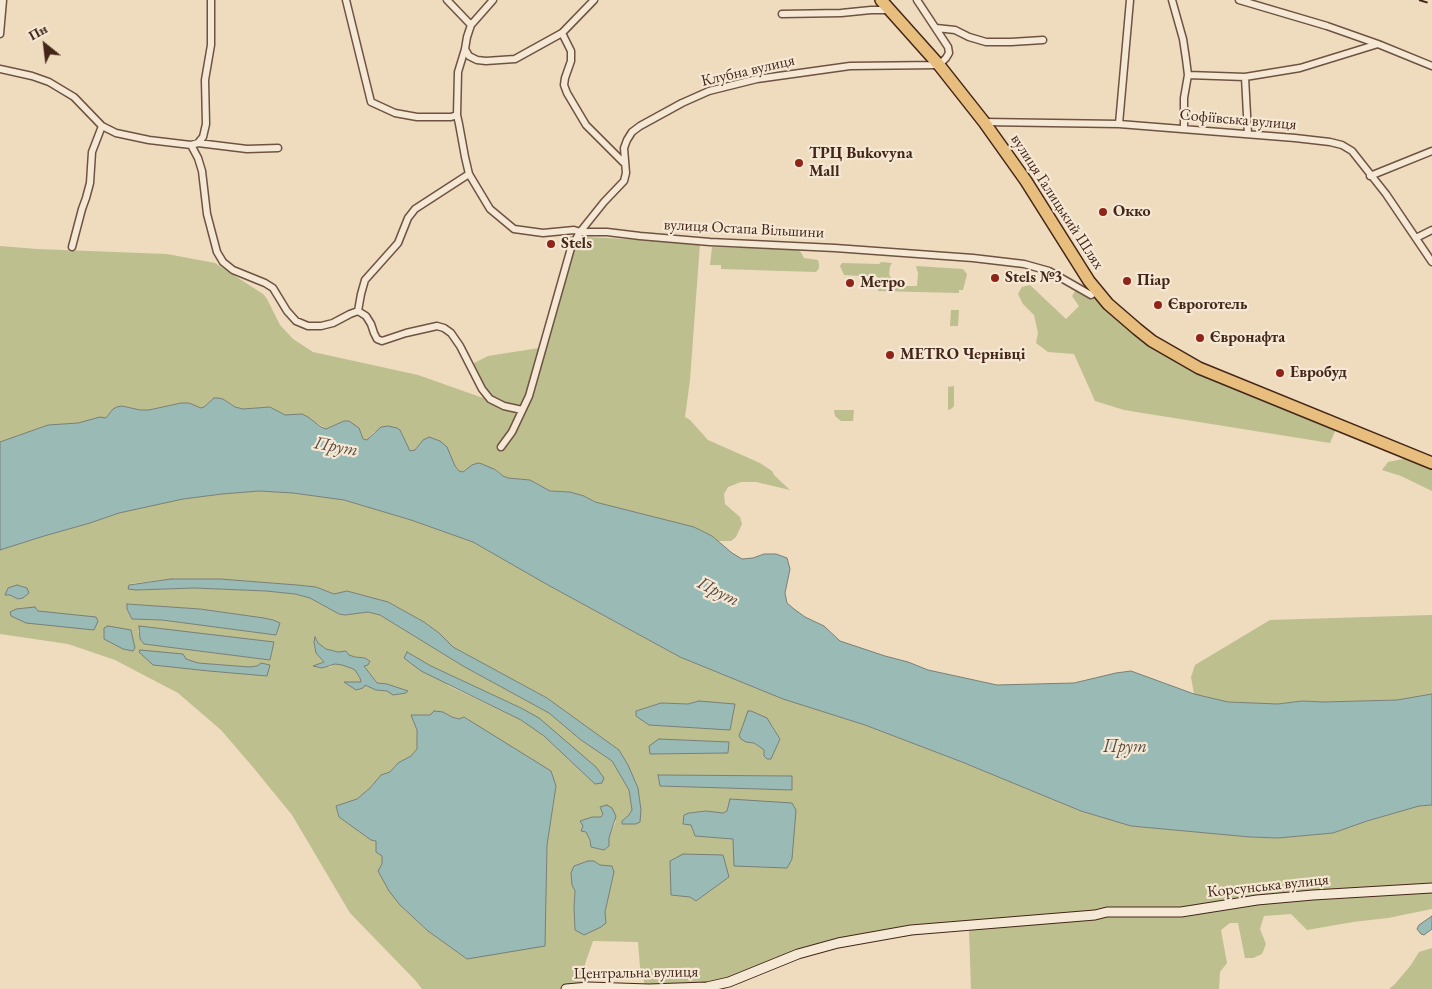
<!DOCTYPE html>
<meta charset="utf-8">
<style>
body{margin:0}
#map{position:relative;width:1432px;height:989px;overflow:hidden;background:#efdbbe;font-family:"EB Garamond",serif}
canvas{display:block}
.north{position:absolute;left:20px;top:20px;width:50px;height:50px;-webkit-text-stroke:4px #f5e8d5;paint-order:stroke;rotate:331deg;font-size:14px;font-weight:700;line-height:20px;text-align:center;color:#442619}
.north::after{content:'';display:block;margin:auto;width:18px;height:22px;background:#442619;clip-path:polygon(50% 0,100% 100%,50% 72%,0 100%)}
</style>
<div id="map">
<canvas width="1432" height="989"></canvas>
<div class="north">Пн</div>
</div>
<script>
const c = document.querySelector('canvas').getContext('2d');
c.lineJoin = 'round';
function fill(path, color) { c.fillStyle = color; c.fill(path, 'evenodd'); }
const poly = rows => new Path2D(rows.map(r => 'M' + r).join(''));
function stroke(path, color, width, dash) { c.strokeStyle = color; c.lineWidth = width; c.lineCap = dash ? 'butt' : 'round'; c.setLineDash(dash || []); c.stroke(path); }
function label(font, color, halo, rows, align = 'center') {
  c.font = font + ' "EB Garamond",serif'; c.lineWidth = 4.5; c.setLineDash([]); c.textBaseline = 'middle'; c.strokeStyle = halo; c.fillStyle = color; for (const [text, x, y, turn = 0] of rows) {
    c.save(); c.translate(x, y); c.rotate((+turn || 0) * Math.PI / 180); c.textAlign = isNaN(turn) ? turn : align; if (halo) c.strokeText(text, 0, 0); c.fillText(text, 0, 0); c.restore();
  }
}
const green = poly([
 [570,236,700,243,690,380,685,417,690,420,708,440,760,463,772,471,774,475,790,490,756,482,741,482,728,487,724,494,725,504,740,517,742,524,736,537,731,541,718,541,712,536,694,527,595,502,584,496,564,491,550,491,530,480,508,478,503,476,496,469,466,469,463,472,459,471,455,466,423,440,415,450,410,452,400,431,397,428,374,432,367,440,363,439,359,428,344,421,326,429,317,423,285,415,270,407,243,409,235,407,223,399,214,398,204,407,201,408,189,403,181,403,149,410,140,410,122,406,113,409,106,418,78,423,48,425,0,442,0,246,37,249,167,254,215,263,263,294,267,299,280,325,293,339,313,352,418,375,483,398,468,366,488,356,539,348,547,323],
 [712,247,799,249,804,258,818,260,819,264,819,268,816,272,721,269,721,265,710,265],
 [881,262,892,263,890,266,889,274,891,278,891,288,903,288,903,286,917,286,918,273,916,266,963,269,967,274,963,290,959,290,959,293,878,291,878,277,844,275,840,266,842,263,879,264],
 [1030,285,1066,319,1079,306,1072,296,1077,288,1108,305,1151,344,1336,429,1330,443,1124,410,1095,401,1074,354,1048,352,1036,343,1038,333,1034,315,1023,304,1018,294,1022,287],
 [951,310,959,310,958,326,950,326],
 [954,386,954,406,951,409,948,410,948,387],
 [834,410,854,410,853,421,841,421,835,416],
 [1408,458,1432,468,1432,491,1401,476,1382,470,1388,462],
 [259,491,293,493,344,500,411,520,473,542,548,585,680,657,783,699,865,725,962,762,1081,811,1131,826,1250,837,1278,838,1333,833,1367,821,1419,806,1432,805,1432,909,1388,918,1353,922,1307,930,1291,914,1264,916,1260,929,1266,944,1262,954,1253,958,1245,958,1238,923,1230,923,1221,930,1227,963,1220,972,1219,989,971,989,969,930,938,932,880,940,794,957,741,983,717,989,646,989,640,967,638,942,593,941,585,964,585,989,422,989,415,980,350,913,292,815,252,766,221,730,178,693,115,660,68,644,0,634,0,550,44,536,90,523,119,513,148,506,183,499,222,494],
 [171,579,220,579,297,585,316,587,334,594,347,591,388,602,424,622,439,633,453,647,547,698,619,750,628,765,636,824,622,821,629,815,632,810,629,790,612,761,581,740,549,713,463,666,380,615,368,612,345,615,339,614,310,598,295,594,266,591,194,588,136,590,129,584],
 [17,585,27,588,18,599,10,595,12,587],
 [127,604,200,609,264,618,273,620,280,623,276,635,162,620,132,619],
 [138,630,274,642,270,660,144,644,140,639],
 [316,638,318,643,326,649,338,652,346,651,349,655,355,657,365,658,370,660,364,666,377,683,387,684,408,691,394,695,387,691,376,690,365,684,363,688,356,689,345,682,361,683,360,678,355,670,351,668,342,665,335,664,330,667,314,666,324,662,316,653,314,643],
 [407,652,431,666,521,708,594,783,544,736,521,720,449,686],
 [185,659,198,663,249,667,257,666,266,676,153,665],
 [699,701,730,729,649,725,636,711,661,703,688,704],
 [443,712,452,717,459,719,465,717,556,786,547,845,546,874,467,959,428,931,400,905,382,864,382,856,376,841,371,840,339,817,336,806,357,799,370,788,381,775,390,772,398,763,411,756,418,748,417,730],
 [772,725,780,739,770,759,767,758,764,756,764,750,754,743],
 [729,742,728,753,650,754],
 [658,775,792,776,792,789,660,786],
 [602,811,616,821,609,838,609,846,604,850,591,847,590,840,586,832,581,831,583,826,601,817,603,814],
 [706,811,723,813,727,811,787,868,733,839,695,836,692,829,689,813],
 [588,861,594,861,600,865,605,865,612,881,605,912,594,930,584,935,575,930,574,907,575,891,572,885,573,878,583,863],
 [728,877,696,901,690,897],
 [1432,615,1432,694,1397,700,1324,702,1302,701,1278,704,1228,702,1194,694,1191,677,1195,665,1270,620],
 [1432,948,1432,989,1389,989,1395,984,1411,965,1419,952]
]);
const water = poly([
 [214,398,218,398,223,399,235,407,243,409,270,407,285,415,302,414,308,417,321,427,326,429,344,421,349,421,359,428,363,439,367,440,381,427,388,426,397,428,400,430,410,451,415,450,423,440,429,437,440,441,447,447,455,466,459,471,463,472,472,465,478,463,482,464,496,470,503,476,508,478,530,480,550,491,570,492,584,496,595,502,694,527,712,536,732,553,742,559,753,558,764,554,776,554,787,558,790,569,785,593,787,603,794,609,805,617,824,626,840,641,885,656,908,662,928,670,997,685,1074,683,1116,673,1131,671,1194,694,1228,702,1278,704,1302,701,1324,702,1397,700,1432,694,1432,805,1419,806,1367,821,1333,833,1278,838,1250,837,1131,826,1081,811,962,762,865,725,783,699,680,657,548,585,473,542,411,520,344,500,293,493,259,491,222,494,183,499,119,513,90,523,44,536,0,550,0,442,48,425,78,423,100,417,106,418,113,409,117,407,122,406,140,410,149,410,181,403,189,403,201,408,204,407,214,398],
 [171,579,220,579,297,585,316,587,334,594,347,591,388,602,424,622,439,633,453,647,547,698,619,750,628,765,638,788,641,810,640,822,636,824,622,824,622,821,629,815,632,810,629,790,612,761,581,740,549,713,463,666,380,615,368,612,345,615,339,614,310,598,295,594,266,591,194,588,136,590,128,589,129,585,171,579],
 [17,585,27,588,29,593,23,598,18,599,10,595,5,595,8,588,17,585],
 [127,604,200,609,264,618,273,620,280,623,276,635,162,620,132,619,127,609,127,604],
 [35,607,38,611,96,617,98,621,94,630,26,623,11,616,10,612,16,609,35,607],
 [108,626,131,630,135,648,133,651,123,649,104,639,104,628,108,626],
 [139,626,274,642,270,660,144,644,140,639,139,626],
 [315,637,318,643,326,649,338,652,346,651,349,655,355,657,365,658,370,661,368,665,364,666,377,683,387,684,408,691,406,693,393,695,387,691,376,690,365,685,363,688,356,690,344,682,361,682,360,678,355,670,351,668,342,665,335,664,322,668,313,666,324,662,316,653,314,642,315,637],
 [140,650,183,654,186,659,198,663,249,667,257,666,261,663,270,665,267,676,209,671,153,665,139,652,140,650],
 [407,652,431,666,521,708,539,718,596,767,604,778,602,783,595,784,544,736,521,720,421,671,404,658,407,652],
 [699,701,735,704,730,730,649,725,636,716,636,711,661,703,688,704,699,701],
 [434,711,443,712,452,717,459,719,464,717,551,771,556,786,547,845,545,946,467,959,428,931,400,905,389,891,378,871,382,864,382,856,376,852,376,841,371,840,339,817,336,806,357,799,370,788,381,775,390,772,398,763,411,756,417,749,417,730,411,715,430,715,434,711],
 [748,711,751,711,767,718,780,739,771,759,767,759,764,756,764,750,760,747,754,743,746,742,741,739,739,736,748,711],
 [659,739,729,742,728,753,650,754,649,746,659,739],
 [658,775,792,776,792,790,660,786,658,775],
 [730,799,792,803,796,810,792,859,787,868,734,866,733,839,695,836,691,825,683,824,684,815,689,813,706,811,723,813,727,811,730,799],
 [607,805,612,808,616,816,609,838,609,846,604,850,591,847,590,840,586,832,581,831,583,826,580,821,592,817,601,817,603,814,600,807,607,805],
 [683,854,723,855,729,877,696,901,690,897,671,895,670,861,683,854],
 [588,861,594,861,600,865,612,866,614,872,605,912,606,923,601,927,584,935,575,930,574,907,575,891,572,885,571,873,574,866,588,861],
 [1432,916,1432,929,1424,935,1421,934,1417,929,1419,925,1432,916]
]);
const minor = poly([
 [346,0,371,102,395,113,417,117,451,117,457,115],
 [447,0,471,25],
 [493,0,471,25,467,37,465,49,458,72,457,115,459,124,465,157,469,174,490,209,514,229,543,233,574,230,580,232,607,232,640,236,710,242,835,248,973,258,1024,264,1049,271,1091,295,1097,291],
 [1172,0,1183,39,1186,59,1188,75,1184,98,1184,129],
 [1239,0,1327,26,1378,44,1432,66],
 [782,14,841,13,871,10,891,10],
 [936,28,955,30,969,37,986,42,1011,42,1043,40],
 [562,33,571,51,571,61,565,78,564,85,567,93,586,125,625,164],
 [0,34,3,0],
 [465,49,469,56,477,60,486,61,515,59,562,33,594,0],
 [0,69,32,76,49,82,74,97,102,126,116,133,149,140,191,145,198,143,247,149,278,148],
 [1188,75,1245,77,1248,134],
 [1245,77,1300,68,1378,44],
 [984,122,1119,124,1295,138,1330,142,1342,145,1352,151,1386,194,1432,262],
 [1119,124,1130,0],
 [198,143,203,137,206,124,205,80,211,45,211,0],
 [191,145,198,158,202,171,207,214,217,252,223,262,233,270,265,283,273,288,287,311,296,321,308,326,321,326,333,323,350,314,358,311,361,294,365,280,398,243,408,218,415,209,469,174],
 [1370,176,1432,151],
 [1416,238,1432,230],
 [72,247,82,209,86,198,90,183,92,152,102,126],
 [358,311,366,316,371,324,374,333,377,339,382,341,406,333,437,326,444,328,451,333,460,346,482,389,490,399,504,406,522,410],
 [501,447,512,432,529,396,571,248,580,232,604,202,624,181,626,173,624,148,627,140,632,132,640,126,682,103,709,91,757,79,850,66,939,65,946,58,949,53,948,47,917,0]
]);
const secondary = poly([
 [566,989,589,987,649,989,707,987,729,982,798,954,838,943,911,930,1095,915,1107,912,1181,912,1257,900,1313,895,1432,888]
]);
const trunk = poly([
 [881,0,939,65,984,122,1026,181,1089,281,1108,304,1137,329,1152,341,1199,368,1432,463]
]);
const rail = poly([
 [1419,0,1432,4]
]);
const markers = [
 [799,163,5,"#8f2418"],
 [1103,212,5,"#8f2418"],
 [551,244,5,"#8f2418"],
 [995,278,5,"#8f2418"],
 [1127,281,5,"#8f2418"],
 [850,283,5,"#8f2418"],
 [1158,305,5,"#8f2418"],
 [1200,338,5,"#8f2418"],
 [890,355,5,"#8f2418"],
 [1280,373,5,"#8f2418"]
];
const streetNames = [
 ["Клубна вулиця",748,71,-13],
 ["Софіївська вулиця",1238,120,5],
 ["вулиця Галицький Шлях",1057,202,57],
 ["вулиця Остапа Вільшини",744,229,3],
 ["Корсунська вулиця",1268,886,-6],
 ["Центральна вулиця",636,973,-1]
];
const poiNames = [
 ["ТРЦ Bukovyna",809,154],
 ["Mall",809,172],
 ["Окко",1113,212],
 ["Stels",561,244],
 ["Stels №3",1005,278],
 ["Піар",1137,281],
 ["Метро",860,283],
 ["Євроготель",1168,305],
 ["Євронафта",1210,338],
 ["METRO Чернівці",900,355],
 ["Евробуд",1290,373]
];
const waterNames = [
 ["Прут",336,447,10],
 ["Прут",718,592,27],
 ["Прут",1125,747]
];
fill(green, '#bdbf8f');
fill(water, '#9abab6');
stroke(water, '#787f77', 1);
stroke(minor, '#6f5342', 9);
stroke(secondary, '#442619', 11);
stroke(trunk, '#442619', 14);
stroke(minor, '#f5e8d5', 6);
stroke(secondary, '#f5e8d5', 9);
stroke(trunk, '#e8be7f', 11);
stroke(rail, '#442619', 2, [9, 9]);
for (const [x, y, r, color] of markers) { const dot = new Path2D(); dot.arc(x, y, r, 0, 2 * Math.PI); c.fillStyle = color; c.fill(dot); stroke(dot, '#f5e8d5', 2); }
label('16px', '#442619', '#f5e8d5', streetNames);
label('bold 16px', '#442619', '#f5e8d5', poiNames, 'left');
label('italic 18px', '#5a4b40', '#f5e8d5', waterNames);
</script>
